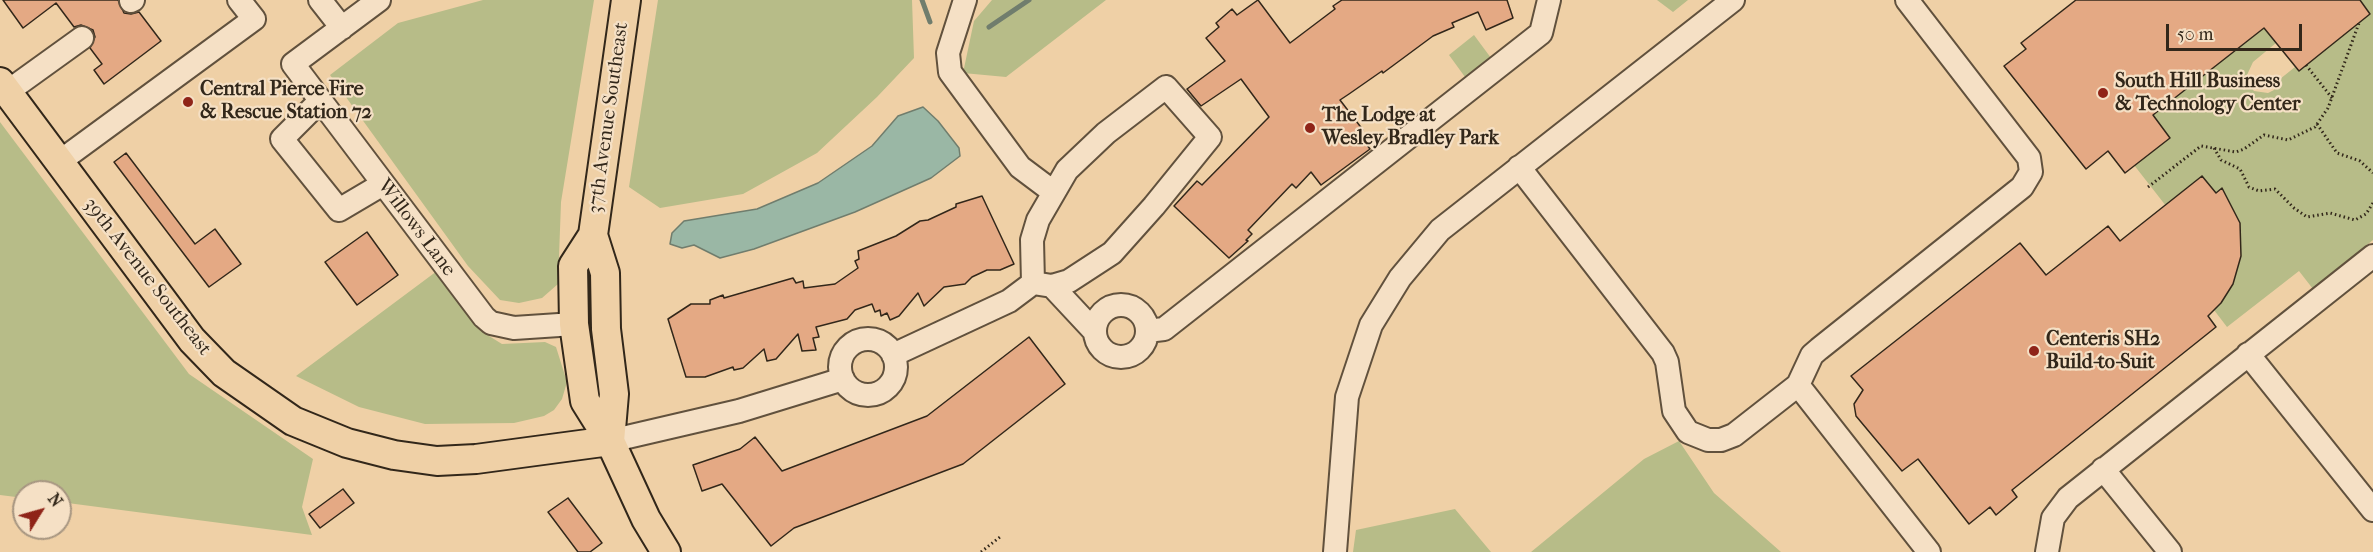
<!DOCTYPE html>
<style>
body{margin:0}
#map{position:relative;width:2373px;height:552px;overflow:hidden;background:#efd0a6;font-family:"IM FELL French Canon",serif}
canvas{display:block}
.north{position:absolute;left:12px;top:480px;width:60px;height:60px;box-sizing:border-box;background:#f5e0c5;border:2px solid #a79681;border-radius:50%;rotate:53deg;font-size:16px;font-weight:700;line-height:24px;text-align:center;color:#32271a}
.north::after{content:'';display:block;margin:auto;width:21px;height:27px;background:#8f2418;clip-path:polygon(50% 0,100% 100%,50% 72%,0 100%)}
.scale{position:absolute;left:2166px;top:24px;width:136px;height:27px;box-sizing:border-box;border:3px solid #32271a;border-top:0;padding-left:8px;font-size:18px;line-height:21px;white-space:nowrap;color:#32271a;-webkit-text-stroke:4px #f5e0c5;paint-order:stroke}
</style>
<div id="map">
<canvas width="2373" height="552"></canvas>
<div class="north">N</div>
<div class="scale">50 m</div>
</div>
<script>
const c = document.querySelector('canvas').getContext('2d');
c.lineJoin = 'round';
function fill(path, color) { c.fillStyle = color; c.fill(path, 'evenodd'); }
const poly = rows => new Path2D(rows.map(r => 'M' + r).join(''));
function stroke(path, color, width, dash) { c.strokeStyle = color; c.lineWidth = width; c.lineCap = dash ? 'butt' : 'round'; c.setLineDash(dash || []); c.stroke(path); }
function label(font, color, halo, rows, align = 'center') {
  c.font = font + ' "IM FELL French Canon",serif'; c.lineWidth = 4.5; c.setLineDash([]); c.textBaseline = 'middle'; c.strokeStyle = halo; c.fillStyle = color; for (const [text, x, y, turn = 0] of rows) {
    c.save(); c.translate(x, y); c.rotate((+turn || 0) * Math.PI / 180); c.textAlign = isNaN(turn) ? turn : align; if (halo) c.strokeText(text, 0, 0); c.fillText(text, 0, 0); c.restore();
  }
}
const green = poly([
 [483,0,594,0,561,202,558,284,542,298,519,303,500,300,468,266,330,75,398,23],
 [658,0,912,0,914,58,877,97,817,153,743,194,660,208,629,187],
 [992,0,1106,0,1006,77,963,73,974,21],
 [1657,0,1688,0,1673,12],
 [2360,0,2373,0,2373,240,2313,289,2299,271,2227,327,2214,310,2221,303,2241,256,2240,223,2222,189,2216,193,2166,206,2134,165,2153,115,2264,28,2276,43,2253,62,2247,75,2248,84,2254,91,2268,93,2274,90,2280,79,2295,67,2299,71,2370,14],
 [1474,35,1491,58,1465,77,1449,55],
 [0,122,189,374,313,459,302,507,312,535,60,502,60,492,24,492,24,498,0,495],
 [437,271,489,336,502,344,545,342,556,347,567,382,562,399,554,410,544,416,514,423,425,424,359,407,296,376],
 [1679,441,1714,493,1781,552,1531,552,1644,459],
 [1455,509,1491,552,1353,552,1356,530]
]);
const water = poly([
 [923,107,938,121,959,148,960,156,931,178,855,212,754,249,720,258,694,245,682,248,670,244,672,233,684,221,757,209,818,183,872,146,898,116,923,107]
]);
const stream = poly([
 [922,0,930,22],
 [989,27,1029,0]
]);
const building = poly([
 [3,0,118,0,124,13,131,14,139,12,161,41,104,84,94,70,102,64,90,48,95,37,93,30,81,25,74,27,56,3,23,28,3,0],
 [1258,0,1290,43,1335,9,1333,6,1342,0,1507,0,1513,18,1486,30,1478,12,1452,23,1454,27,1433,36,1383,73,1382,71,1349,94,1340,100,1363,130,1358,133,1370,149,1321,185,1311,172,1296,188,1292,184,1248,230,1252,234,1246,240,1248,241,1229,258,1174,206,1197,181,1202,185,1269,117,1241,79,1201,106,1187,89,1225,61,1206,38,1219,27,1216,23,1232,9,1237,15,1258,0],
 [2076,0,2360,0,2370,14,2299,71,2264,28,2153,115,2170,138,2125,173,2108,151,2086,169,2004,66,2026,49,2021,43,2076,0],
 [126,153,195,244,215,229,241,264,209,287,114,162,126,153],
 [2202,176,2216,193,2222,188,2240,223,2241,256,2233,284,2221,303,2208,316,2216,327,2012,490,2017,497,1996,515,1990,507,1969,524,1918,459,1902,471,1856,416,1854,404,1863,390,1851,376,2020,243,2046,275,2108,226,2120,241,2202,176],
 [982,196,1014,264,1000,270,987,270,972,277,965,284,944,287,924,306,918,293,899,316,890,320,887,313,881,316,880,310,875,312,872,304,855,310,847,319,816,327,819,337,813,338,816,350,802,351,798,334,776,359,767,361,764,349,743,368,734,370,733,367,705,377,686,377,668,319,691,304,710,304,710,300,723,295,724,298,793,278,796,283,803,281,804,288,835,284,858,268,855,261,859,259,858,251,896,236,920,221,928,220,956,207,956,204,982,196],
 [367,232,398,275,357,305,325,262,367,232],
 [1029,337,1065,384,963,464,794,528,771,546,722,484,702,491,693,465,740,449,755,437,782,471,927,416,1029,337],
 [343,489,354,503,320,528,309,514,343,489],
 [568,498,602,543,590,552,578,552,548,512,568,498]
]);
const path = poly([
 [2306,65,2332,98],
 [2317,124,2337,153,2360,161,2373,173],
 [2214,148,2221,160,2240,169,2249,187,2259,191,2275,189,2294,208,2307,217,2330,213,2355,220,2366,214,2373,203],
 [2148,187,2201,146,2236,152,2244,149,2264,135,2288,140,2315,127,2328,108,2359,23],
 [981,552,1000,537]
]);
const minor = poly([
 [320,0,342,28],
 [379,0,293,64,484,317,491,323,514,328,574,324],
 [965,0,948,53,950,72,1020,167,1052,191],
 [131,1,133,0],
 [7,92,82,38],
 [320,101,282,139,339,210,383,184],
 [59,162,254,19,239,0],
 [1519,167,1663,353,1667,362,1674,411,1688,432,1708,440,1721,440,1734,435,1798,385,1812,355,1819,349,2022,187,2031,172,2029,158,1907,0],
 [1052,286,1094,331],
 '1095 331a26 26 0 1 1 52 0a26 26 0 1 1-52 0Z',
 [1147,331,1164,329,1541,33,1549,0],
 '840 367a28 28 0 1 1 56 0a28 28 0 1 1-56 0Z',
 [2248,354,2373,510],
 [893,355,1009,301,1033,283,1052,286,1069,281,1112,253,1154,206,1210,137,1166,87,1106,133,1067,170,1038,220,1032,240,1033,283],
 [1798,385,1929,552],
 [610,441,739,411,843,379],
 [2103,469,2170,552],
 [1335,552,1347,397,1371,325,1400,278,1440,230,1733,0],
 [2047,552,2053,518,2068,498,2373,256]
]);
const major = poly([
 [0,82,192,340,224,373,293,421,347,443,394,455,437,461,476,459,610,441],
 [593,235,573,266,574,324,585,401,610,441,646,519,666,552],
 [610,441,614,394,606,329,605,273,593,235,626,0]
]);
const markers = [
 [2103,93,6,"#8f2418"],
 [188,102,6,"#8f2418"],
 [1310,128,6,"#8f2418"],
 [2034,351,6,"#8f2418"]
];
const poiNames = [
 ["South Hill Business",2115,82],
 ["& Technology Center",2115,105],
 ["Central Pierce Fire",200,90],
 ["& Rescue Station 72",200,113],
 ["The Lodge at",1322,116],
 ["Wesley Bradley Park",1322,139],
 ["Centeris SH2",2046,340],
 ["Build-to-Suit",2046,363]
];
const streetNames = [
 ["37th Avenue Southeast",609,118,-82],
 ["Willows Lane",416,228,53],
 ["39th Avenue Southeast",147,277,52]
];
fill(green, '#b7bc88');
fill(water, '#9ab7a5');
stroke(water, '#707d6d', 1.5);
stroke(stream, '#707d6d', 5);
fill(building, '#e4a984');
stroke(building, '#32271a', 1.5);
stroke(minor, '#61513d', 26);
stroke(major, '#32271a', 32);
stroke(path, '#32271a', 3, [1.5, 3]);
stroke(minor, '#f5e0c5', 22);
stroke(major, '#efd0a6', 28);
for (const [x, y, r, color] of markers) { const dot = new Path2D(); dot.arc(x, y, r, 0, 2 * Math.PI); c.fillStyle = color; c.fill(dot); stroke(dot, '#f5e0c5', 2); }
label('bold 20px', '#32271a', '#f5e0c5', poiNames, 'left');
label('20px', '#32271a', '#f5e0c5', streetNames);
</script>
